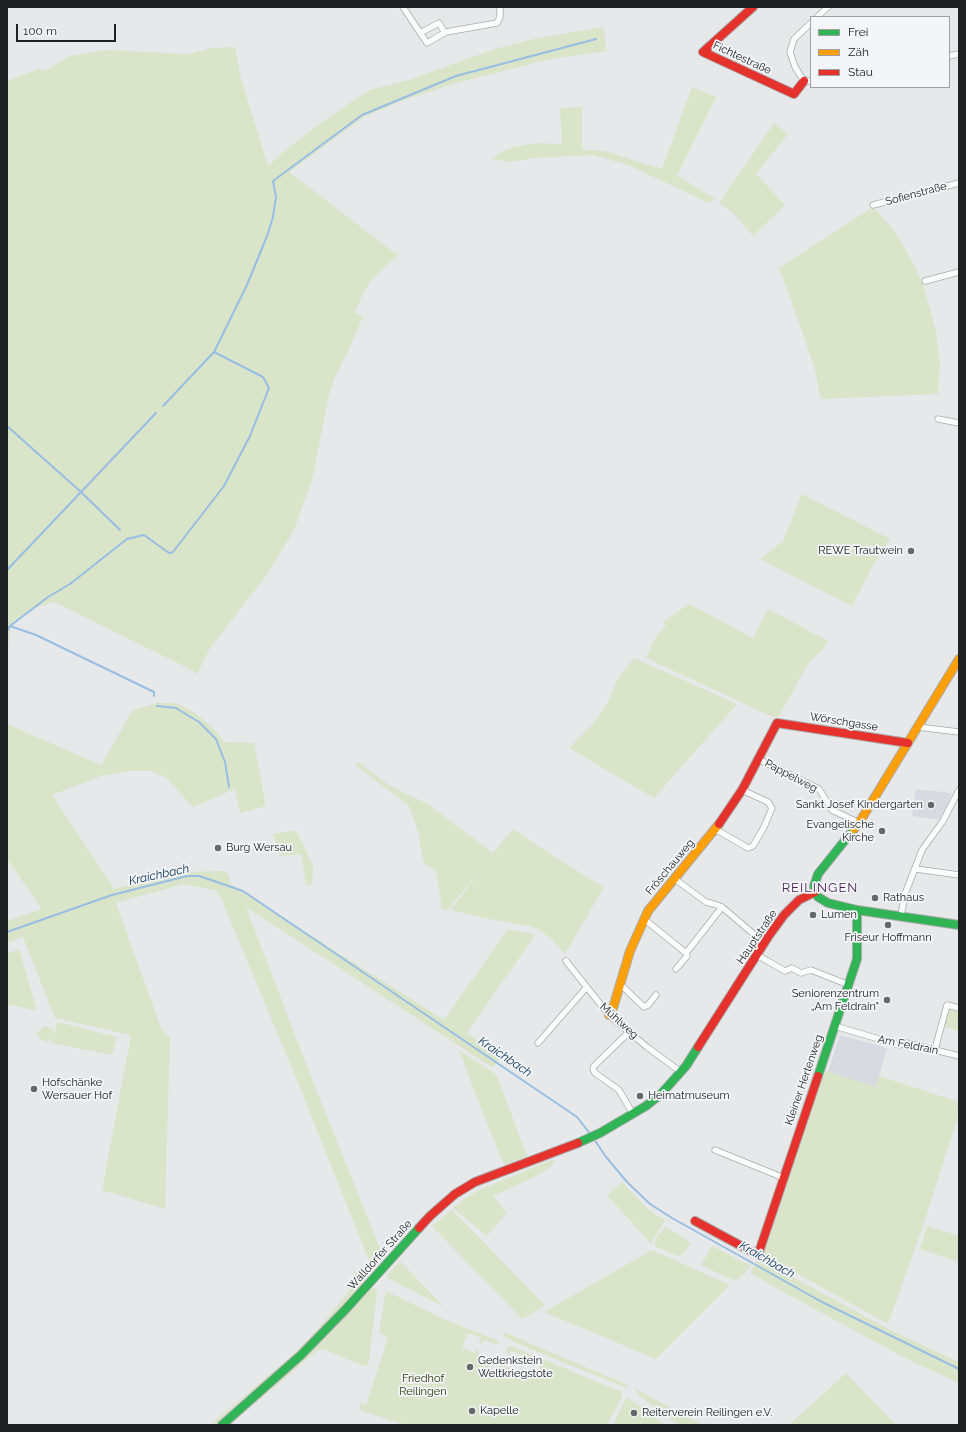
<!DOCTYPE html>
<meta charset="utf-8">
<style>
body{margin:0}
#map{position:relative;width:966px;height:1432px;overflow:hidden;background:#e7e8ea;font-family:Raleway,sans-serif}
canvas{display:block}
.frame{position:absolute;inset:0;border:8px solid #202122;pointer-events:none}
.legend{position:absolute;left:810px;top:16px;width:140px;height:72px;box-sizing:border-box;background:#f3f5f8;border:1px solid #9fa0a2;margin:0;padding:5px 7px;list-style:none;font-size:12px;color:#202122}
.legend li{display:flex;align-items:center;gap:8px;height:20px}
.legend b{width:20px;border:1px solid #9fa0a2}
.scale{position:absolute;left:16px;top:24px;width:100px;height:18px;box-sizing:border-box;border:2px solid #202122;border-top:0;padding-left:5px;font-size:12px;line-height:14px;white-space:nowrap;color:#202122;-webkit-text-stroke:3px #f3f5f8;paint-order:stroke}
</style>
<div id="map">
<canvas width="966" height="1432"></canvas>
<div class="frame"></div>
<ul class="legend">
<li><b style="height:5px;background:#30b455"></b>Frei</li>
<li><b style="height:5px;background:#ff9f0a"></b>Zäh</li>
<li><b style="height:5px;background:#e5322d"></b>Stau</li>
</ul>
<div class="scale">100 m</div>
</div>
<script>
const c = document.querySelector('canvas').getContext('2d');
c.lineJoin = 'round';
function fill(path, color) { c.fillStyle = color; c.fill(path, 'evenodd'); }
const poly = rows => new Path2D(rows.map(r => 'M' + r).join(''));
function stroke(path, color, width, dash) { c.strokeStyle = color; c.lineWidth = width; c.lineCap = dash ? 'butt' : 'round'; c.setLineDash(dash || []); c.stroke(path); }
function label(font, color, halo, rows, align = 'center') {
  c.font = font + ' Raleway,sans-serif'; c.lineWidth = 3.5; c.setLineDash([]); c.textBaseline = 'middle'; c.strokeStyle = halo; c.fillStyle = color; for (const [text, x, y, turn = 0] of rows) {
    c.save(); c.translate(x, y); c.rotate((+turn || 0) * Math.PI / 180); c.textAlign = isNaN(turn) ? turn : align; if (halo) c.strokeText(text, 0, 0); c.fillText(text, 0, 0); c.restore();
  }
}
const built = poly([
 [916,789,952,793,940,820,912,816],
 [840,1035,887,1048,876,1087,828,1072]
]);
const green = poly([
 [603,27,607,51,551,59,456,83,404,100,364,117,289,172,395,253,399,254,372,279,363,293,355,312,363,316,352,343,335,377,329,394,313,477,294,530,266,576,210,648,197,674,182,665,54,602,35,608,10,627,10,633,7,655,7,81,39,69,47,70,70,56,107,50,189,54,211,48,235,47,241,79,268,166,283,152,309,132,345,106,370,90,409,80,495,49,534,39],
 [692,87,716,97,677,175,715,199,709,203,628,165,593,155,534,158,512,162,492,159,501,152,511,148,530,144,543,143,562,145,560,108,582,107,582,150,604,151,662,169],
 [774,123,788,134,756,174,785,205,753,236,732,212,719,203],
 [873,207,893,229,907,252,922,281,936,331,940,364,938,394,821,399,815,370,802,331,779,268],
 [802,494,890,539,871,569,852,606,760,559,783,541],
 [689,604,753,638,768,609,828,641,823,649,809,662,779,716,773,717,646,658,654,640,666,625,663,622],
 [634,658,737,704,654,798,569,748,593,724,607,704,618,679],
 [157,703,173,703,182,706,194,712,213,728,224,742,254,743,266,806,240,813,235,789,193,807,166,778,151,771,130,771,101,776,52,795,114,889,183,872,224,871,229,874,230,884,444,1020,508,929,535,935,467,1033,502,1055,493,1068,246,907,315,1087,384,1259,375,1261,374,1265,371,1269,365,1268,370,1263,301,1090,228,915,222,899,215,890,183,884,116,903,161,1028,170,1038,165,1209,102,1190,131,1035,55,1018,23,937,7,943,7,921,42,909,7,859,7,724,101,765,133,710],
 [358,762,390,786,428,804,493,853,513,829,561,861,604,887,565,954,550,938,538,929,529,926,484,918,451,910,484,865,448,910,442,909,436,871,423,862,419,835,409,806,355,765],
 [296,830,313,866,312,885,306,885,301,854,280,856,273,834],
 [19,949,36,1007,36,1011,7,1004,7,954],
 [951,1010,959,1012,959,1031,943,1026,947,1013],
 [58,1022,117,1037,112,1055,52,1043,53,1036,50,1041,45,1042,39,1038,37,1035,38,1032,44,1026,52,1028,54,1035],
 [459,1050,494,1073,497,1076,527,1156,504,1165,477,1098],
 [822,1070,876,1087,879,1076,959,1102,959,1113,923,1226,888,1324,762,1254],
 [555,1159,552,1166,534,1177,493,1196,507,1213,487,1236,453,1208,464,1199,481,1189],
 [622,1182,647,1208,656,1215,665,1220,651,1244,607,1195],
 [452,1210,544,1304,543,1307,522,1319,432,1226],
 [927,1226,959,1236,959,1262,920,1249],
 [666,1227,691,1243,682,1255,677,1256,655,1246,655,1242,658,1235],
 [712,1246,751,1266,739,1279,733,1280,701,1265],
 [652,1250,730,1285,656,1359,544,1312],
 [758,1258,890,1330,959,1362,959,1383,907,1359,787,1294,750,1273],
 [400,1261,444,1307,387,1278,387,1275],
 [354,1271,365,1275,365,1281,328,1322,289,1361,237,1404,215,1425,210,1425,296,1352,323,1323,352,1287],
 [374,1288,377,1290,377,1293,369,1361,366,1366,361,1365,323,1349,318,1350,230,1425,227,1425,316,1347,371,1289],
 [386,1291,439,1317,499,1341,497,1345,484,1340,482,1344,479,1343,481,1338,468,1333,462,1348,475,1353,476,1349,479,1350,478,1354,491,1360,489,1367,497,1370,502,1361,507,1361,505,1366,519,1371,521,1367,523,1367,521,1372,535,1378,541,1363,527,1357,525,1362,523,1361,525,1356,511,1351,509,1355,506,1349,511,1346,622,1392,622,1395,620,1401,607,1425,405,1425,359,1410,361,1403,366,1405,388,1337,379,1332],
 [506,1333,630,1386,624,1387,535,1351,502,1336],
 [846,1373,896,1425,789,1425],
 [634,1388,703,1425,679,1425,638,1395],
 [626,1397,640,1406,665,1425,615,1425,614,1424]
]);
const stream = poly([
 [214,352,247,285,267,236,273,217,276,197,273,181,362,115,456,76,596,39],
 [7,426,81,492,120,530],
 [7,570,156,413],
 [10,626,48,597,70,584,127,539,144,535,169,553,173,552,224,486,250,436,269,388,263,377,214,352,163,406],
 [7,631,10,626,36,635,154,692,154,696],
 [157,706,176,708,199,722,216,739,225,762,229,787],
 [7,932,112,895,187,876,199,876,214,881,243,891,577,1117,591,1135],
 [594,1139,606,1157,627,1182,650,1204,672,1218,822,1302,959,1369]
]);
const street = poly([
 [403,7,427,43,446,32,497,23,500,17,500,7],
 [817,17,828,7],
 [811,23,794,39,790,52,795,67,804,81,811,81],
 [420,33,439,23,445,33],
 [949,56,959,54],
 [873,205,959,183],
 [925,281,959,272],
 [938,419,959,423],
 [918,727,959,732],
 [758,759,819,789,832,810,859,823],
 [715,829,748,848,753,846,764,827,772,808,768,802,742,790],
 [916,869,959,875],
 [675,879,706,902,714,904,722,907,764,943],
 [901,916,905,894,922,850,943,821,959,790],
 [644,919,686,953],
 [757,955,785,971,792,968,801,973,811,970,849,985],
 [566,961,609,1015,647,1047,681,1072],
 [676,969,687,956,686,953,722,907],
 [621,985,644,1007,648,1005,656,995],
 [835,1026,899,1045,907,1043,959,1056],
 [629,1032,594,1066,593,1069,595,1073,619,1090,633,1114],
 [538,1043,586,988],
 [935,1049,947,1005,959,1008],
 [715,1150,784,1178]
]);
const fast = poly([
 [854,829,818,874,814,886,815,892,818,897,828,903,857,910,959,925],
 [818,1076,857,959,857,910],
 [578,1143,600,1133,646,1106,661,1094,686,1066,698,1047],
 [222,1425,301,1355,345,1310,419,1228]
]);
const slow = poly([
 [854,829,859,823,959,659],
 [609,1015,613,1008,630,951,648,911,719,824]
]);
const jam = poly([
 [753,7,703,52,794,94,804,81],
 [719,824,742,790,777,723,908,743],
 [698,1047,768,937,784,915,799,900,815,892],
 [695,1221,758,1255,818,1076],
 [419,1228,430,1216,455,1194,475,1182,578,1143]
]);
const markers = [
 [911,551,4,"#666768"],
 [931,805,4,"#666768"],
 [882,831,4,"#666768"],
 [218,848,4,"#666768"],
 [875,898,4,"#666768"],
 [813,915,4,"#666768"],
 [888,925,4,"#666768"],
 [887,1000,4,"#666768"],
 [34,1089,4,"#666768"],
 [640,1096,4,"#666768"],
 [470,1367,4,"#666768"],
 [472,1411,4,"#666768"],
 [634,1413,4,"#666768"]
];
const streetNames = [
 ["Fichtestraße",742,58,25],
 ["Sofienstraße",916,194,-15],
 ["Wörschgasse",844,722,9],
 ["Pappelweg",791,776,28],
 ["Fröschauweg",670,867,-50],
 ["Hauptstraße",757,937,-56],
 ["Mühlweg",619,1021,42],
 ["Am Feldrain",908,1045,11],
 ["Kleiner Hertenweg",804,1080,-71],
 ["Walldorfer Straße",380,1255,-48]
];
const poiNames = [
 ["REWE Trautwein",903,551,"right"],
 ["Sankt Josef Kindergarten",923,805,"right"],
 ["Evangelische",874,825,"right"],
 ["Kirche",874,838,"right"],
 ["Burg Wersau",226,848],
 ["Rathaus",883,898],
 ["Lumen",821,915],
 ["Friseur Hoffmann",888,938,"center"],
 ["Seniorenzentrum",879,994,"right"],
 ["„Am Feldrain\"",879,1007,"right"],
 ["Hofschänke",42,1083],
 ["Wersauer Hof",42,1096],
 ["Heimatmuseum",648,1096],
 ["Gedenkstein",478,1361],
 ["Weltkriegstote",478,1374],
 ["Kapelle",480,1411],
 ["Reiterverein Reilingen e.V.",642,1413]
];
const parkNames = [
 ["Friedhof",423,1379],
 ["Reilingen",423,1392]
];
const waterNames = [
 ["Kraichbach",159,875,-12],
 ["Kraichbach",505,1057,34],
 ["Kraichbach",767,1260,30]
];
const quarterNames = [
 ["REILINGEN",820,888]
];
fill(built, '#d7dbe1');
fill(green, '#d9e4c9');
stroke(stream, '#97bee3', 2);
stroke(street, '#a9aaab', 7);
stroke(fast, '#a9aaab', 10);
stroke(slow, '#a9aaab', 10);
stroke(jam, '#a9aaab', 10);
stroke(street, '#fbfcfc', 5.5);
stroke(fast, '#30b455', 8);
stroke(slow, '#ff9f0a', 8);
stroke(jam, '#e5322d', 8);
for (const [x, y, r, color] of markers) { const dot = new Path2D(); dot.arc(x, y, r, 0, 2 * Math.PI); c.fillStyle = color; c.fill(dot); stroke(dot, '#f3f5f8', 1.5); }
label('11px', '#202122', '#f3f5f8', streetNames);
label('11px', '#202122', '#f3f5f8', poiNames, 'left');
label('11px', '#2b3a07', '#f3f5f8', parkNames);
label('italic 12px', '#053052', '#f3f5f8', waterNames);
c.letterSpacing = '1px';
label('13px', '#471f55', '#f3f5f8', quarterNames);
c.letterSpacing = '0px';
</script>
